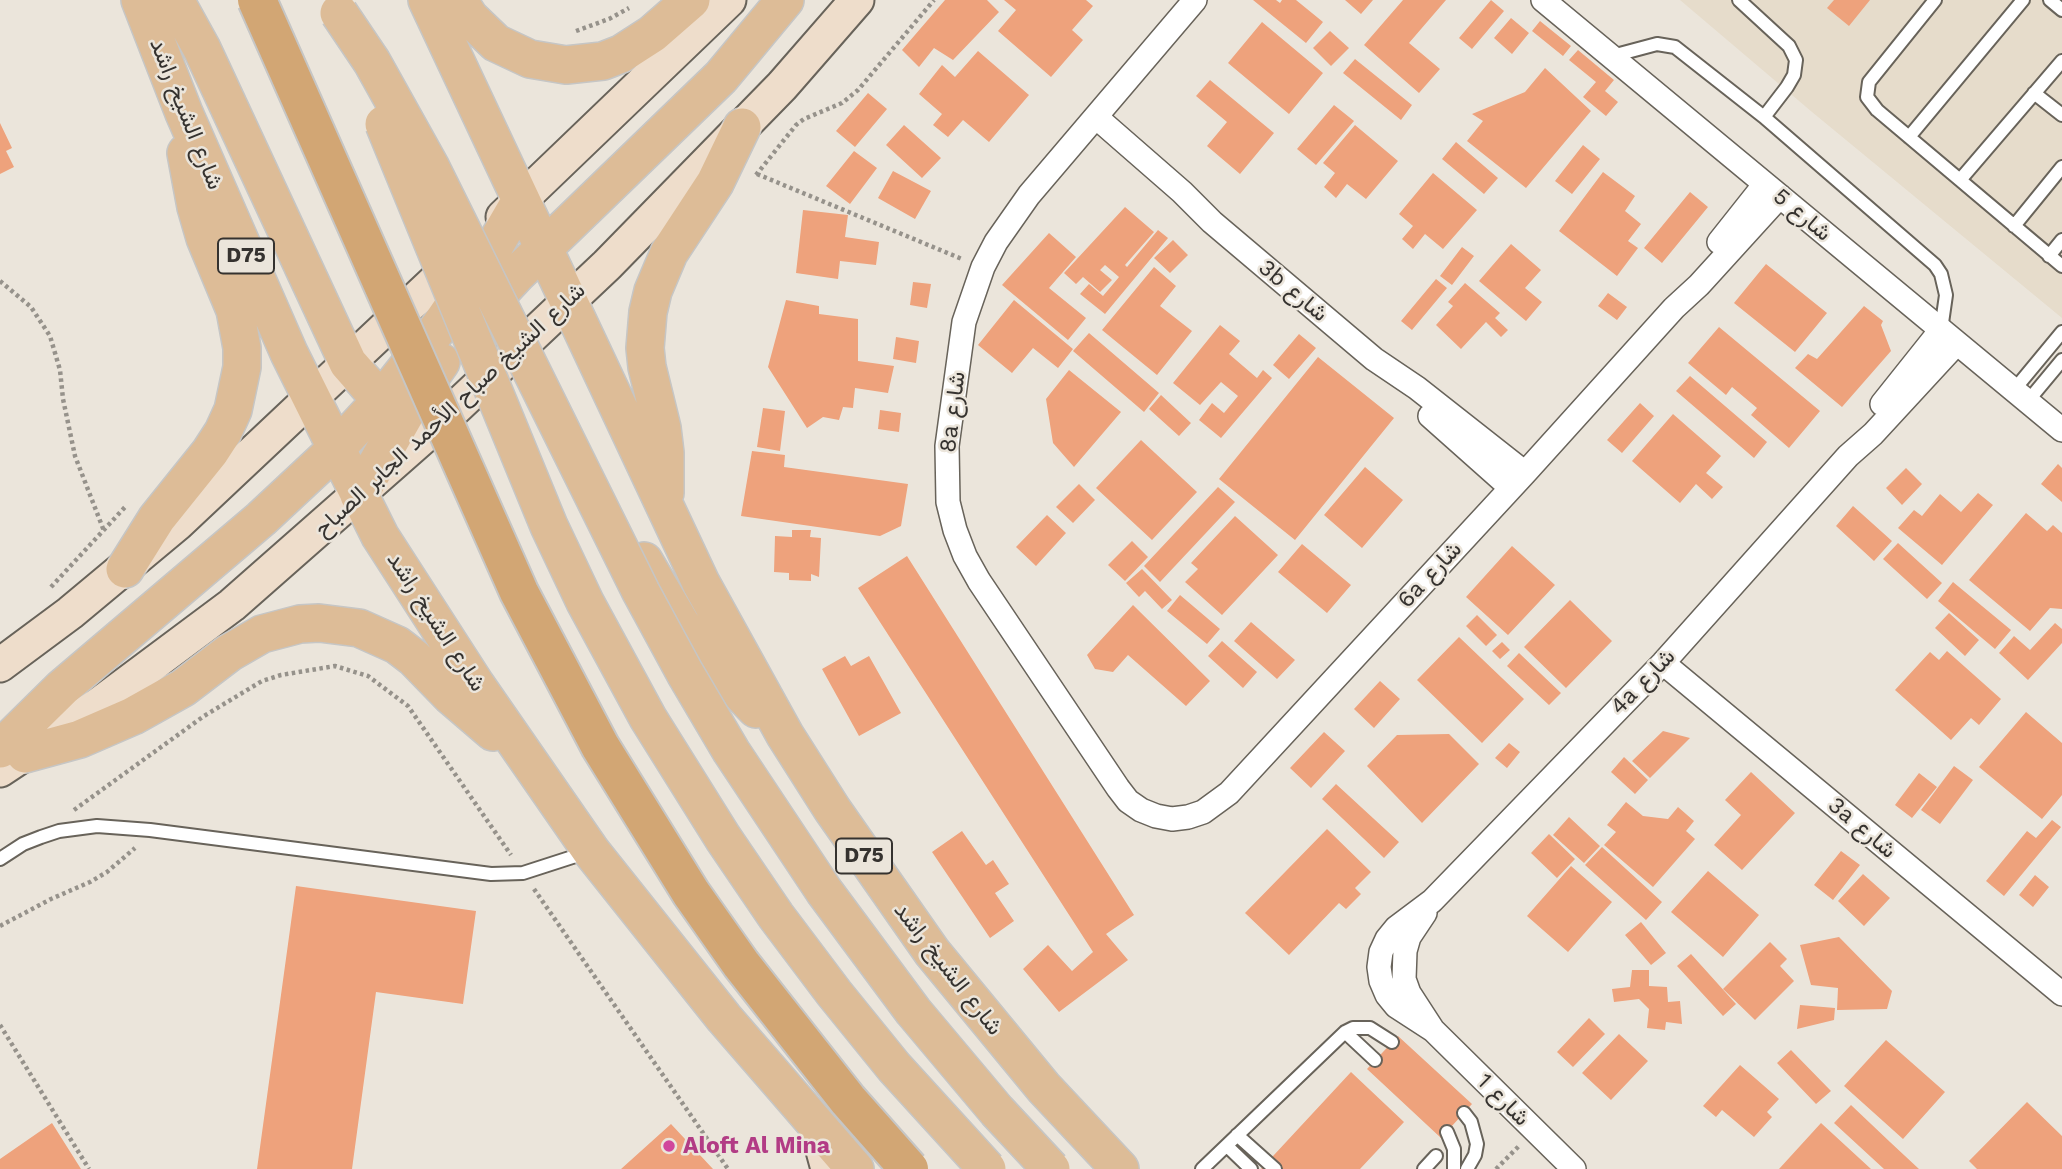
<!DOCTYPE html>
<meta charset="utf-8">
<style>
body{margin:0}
canvas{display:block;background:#ebe5db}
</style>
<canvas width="2062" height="1169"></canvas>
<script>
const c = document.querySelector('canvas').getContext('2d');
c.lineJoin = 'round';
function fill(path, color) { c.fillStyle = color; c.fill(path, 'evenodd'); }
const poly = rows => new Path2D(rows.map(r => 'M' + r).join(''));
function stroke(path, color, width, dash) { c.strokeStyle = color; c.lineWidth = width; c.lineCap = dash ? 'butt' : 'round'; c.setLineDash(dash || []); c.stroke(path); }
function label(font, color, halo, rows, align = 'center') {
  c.font = font + ' "Work Sans",Vazirmatn,sans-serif'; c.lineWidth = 5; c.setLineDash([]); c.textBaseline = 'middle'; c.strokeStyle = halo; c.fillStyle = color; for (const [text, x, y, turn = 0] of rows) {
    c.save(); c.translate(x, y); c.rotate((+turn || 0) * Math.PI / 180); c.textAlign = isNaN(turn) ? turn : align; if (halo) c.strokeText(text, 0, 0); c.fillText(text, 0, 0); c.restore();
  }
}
const built = poly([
 [1680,0,2062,0,2062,318,1812,112]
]);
const building = poly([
 [945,0,987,0,999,12,953,60,934,48,919,67,902,50],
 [1004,0,1086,0,1093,6,1072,30,1083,40,1051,77,998,31,1016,10],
 [1253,0,1276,0,1280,3,1282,0,1296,0,1323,22,1306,43],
 [1345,0,1373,0,1361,14],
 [1403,0,1446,0,1409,43,1440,69,1419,93,1364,45],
 [1491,0,1504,11,1472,49,1459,38],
 [1834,0,1870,0,1849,26,1827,8],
 [1511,18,1529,33,1512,54,1494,38],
 [1540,21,1571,46,1563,56,1532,31],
 [1262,22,1323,73,1289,114,1228,63],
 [1330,31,1349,48,1331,66,1313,48],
 [1578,50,1614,80,1605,91,1618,102,1606,116,1583,97,1596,82,1569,60],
 [978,51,1029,95,989,142,963,120,948,137,933,125,942,114,919,94,942,65,955,77],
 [1355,59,1412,105,1401,120,1343,73],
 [1545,68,1591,111,1526,188,1467,141,1483,121,1472,114,1525,92],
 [1210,80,1274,133,1240,174,1207,146,1227,122,1196,96],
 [868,93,887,109,855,147,836,131],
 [1334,105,1354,121,1316,165,1297,149],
 [0,123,12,148,6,151,14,167,0,174],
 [904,125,941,158,922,178,886,145],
 [1355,125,1398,161,1366,199,1347,184,1336,198,1324,187,1335,173,1323,163],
 [1456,142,1498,178,1484,194,1442,159],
 [1583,145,1600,159,1572,194,1555,181],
 [854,151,877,168,850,204,826,186],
 [893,171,931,191,915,219,878,198],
 [1603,172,1635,196,1625,211,1641,224,1628,241,1638,248,1617,276,1559,231],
 [1433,173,1477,210,1443,249,1425,234,1413,249,1402,239,1413,226,1399,214],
 [1690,192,1708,207,1662,263,1644,248],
 [1125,207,1154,232,1125,265,1127,267,1158,230,1168,238,1105,314,1080,294,1089,284,1103,296,1119,277,1105,265,1100,270,1112,280,1100,292,1083,277,1076,284,1064,273],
 [803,210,848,215,845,237,879,242,876,265,840,261,838,279,796,273],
 [1049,233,1076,257,1049,288,1086,318,1068,340,1002,285],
 [1173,240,1188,255,1170,273,1154,258],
 [1511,244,1541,270,1525,288,1542,302,1526,321,1479,281],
 [1462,247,1474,256,1452,285,1440,276],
 [1766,264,1827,313,1795,352,1734,303],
 [1154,267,1176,286,1160,306,1192,331,1157,375,1102,330],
 [1436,279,1447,288,1412,330,1401,321],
 [913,282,931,284,927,308,910,305],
 [1465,283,1500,313,1495,318,1508,330,1501,337,1486,322,1461,349,1436,325,1453,306,1448,302],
 [1608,293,1627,307,1617,320,1598,306],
 [786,300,819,306,819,314,858,319,858,361,894,366,888,393,855,388,853,408,843,407,839,420,823,417,807,428,768,367],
 [1014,300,1073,349,1058,368,1033,348,1012,373,978,345],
 [1864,306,1883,321,1881,325,1891,351,1842,407,1795,368,1808,354,1817,359],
 [1220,325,1240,341,1229,354,1257,378,1263,370,1272,378,1221,438,1199,420,1212,403,1224,413,1238,396,1221,382,1200,405,1173,383],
 [1719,327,1820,411,1789,448,1751,415,1757,408,1732,387,1726,395,1688,363],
 [1089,333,1159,393,1144,412,1073,351],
 [1299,334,1316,348,1289,379,1273,365],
 [896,337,919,341,916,363,893,359],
 [1318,357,1394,418,1295,540,1219,479],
 [1069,370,1121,412,1074,467,1053,443,1046,399],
 [1690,376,1767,442,1754,458,1676,391],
 [1161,395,1191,423,1179,436,1149,409],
 [1640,403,1654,416,1622,453,1607,440],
 [763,408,785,411,780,451,757,447],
 [880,410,901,413,899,432,878,429],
 [1673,414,1721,456,1706,473,1723,487,1712,499,1696,484,1680,503,1632,461],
 [1141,440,1197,492,1152,540,1096,488],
 [752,451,785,455,784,467,908,484,901,526,880,536,741,516],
 [2058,464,2062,468,2062,502,2041,484],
 [1365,467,1403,500,1362,548,1324,515],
 [1906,468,1922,484,1902,505,1886,488],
 [1079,484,1095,500,1073,523,1056,507],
 [1218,487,1235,502,1160,582,1144,566],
 [1978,493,1993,505,1942,565,1898,528,1914,510,1922,516,1940,494,1961,512],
 [1853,506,1892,541,1874,561,1836,526],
 [2026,513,2047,531,2053,525,2062,533,2062,609,2050,608,2030,631,1969,580],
 [1047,515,1066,533,1036,566,1016,547],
 [1235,516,1278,555,1222,615,1185,582,1198,569,1191,563],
 [792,530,811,530,810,537,821,538,819,577,811,574,811,581,789,580,789,573,774,572,775,536,792,537],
 [1132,541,1148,557,1125,581,1108,565],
 [1898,543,1942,583,1927,599,1883,559],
 [1302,544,1351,585,1327,613,1278,572],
 [1512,546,1555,585,1508,635,1466,597],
 [907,556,1134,915,1106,934,1128,960,1059,1012,1023,969,1048,945,1072,971,1093,952,858,588],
 [1142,569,1172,600,1162,609,1145,591,1139,597,1126,583],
 [1953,582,2011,630,1995,649,1938,601],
 [1180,595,1220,629,1207,644,1167,611],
 [1570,600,1612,641,1566,688,1524,647],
 [1133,605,1210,681,1186,706,1128,655,1113,672,1095,669,1087,655],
 [1949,613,1979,640,1965,656,1935,628],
 [1477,615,1497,635,1486,646,1466,626],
 [1251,622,1295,660,1277,679,1234,641],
 [2055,623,2062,629,2062,643,2028,680,1999,653,2014,636,2030,650],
 [1459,637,1524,699,1482,743,1417,680],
 [1222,641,1257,672,1243,688,1208,656],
 [1502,642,1510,650,1500,659,1492,651],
 [1947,651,2001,699,1979,725,1971,718,1951,740,1895,690,1930,652,1939,660],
 [1519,653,1561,693,1549,705,1507,666],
 [845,656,851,666,869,656,901,713,859,736,822,669],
 [1380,681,1400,699,1374,728,1354,709],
 [2026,712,2062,743,2062,795,2042,819,1979,767],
 [1663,731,1690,738,1650,778,1632,761],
 [1324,732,1345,751,1311,788,1290,768],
 [1449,734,1479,764,1422,823,1367,766,1397,735],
 [1509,743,1520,752,1507,768,1495,758],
 [1624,757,1648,780,1635,794,1611,772],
 [1954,766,1973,780,1940,824,1921,810],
 [1751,772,1795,813,1742,870,1714,845,1741,815,1725,800],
 [1919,773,1937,787,1912,818,1895,805],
 [1336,784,1399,842,1384,858,1322,799],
 [1626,802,1643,816,1668,819,1678,807,1694,821,1686,831,1695,839,1653,887,1604,845,1616,832,1607,825],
 [1569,817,1600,846,1584,863,1553,835],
 [2052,820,2061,827,2004,896,1986,881,2027,831,2036,838],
 [1327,829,1371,872,1355,888,1361,894,1346,909,1339,903,1289,955,1245,913],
 [962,831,986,865,993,860,1009,884,995,893,1014,921,990,938,932,852],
 [1549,834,1575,859,1557,878,1531,853],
 [1602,847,1662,902,1646,920,1585,865],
 [1841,851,1860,865,1833,900,1814,885],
 [1571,866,1612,902,1568,952,1527,916],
 [1708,871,1759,915,1723,957,1671,912],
 [1863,874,1890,898,1864,926,1838,901],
 [2035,875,2049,887,2033,907,2019,895],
 [296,886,476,911,463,1004,376,992,352,1169,257,1169],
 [1641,922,1666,953,1651,965,1625,935],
 [1839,937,1892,991,1887,1009,1837,1010,1838,988,1811,985,1800,945],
 [1770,942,1787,959,1780,966,1794,981,1755,1020,1723,989],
 [1691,954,1736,1004,1723,1016,1677,966],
 [1632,970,1649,970,1649,986,1667,987,1668,1002,1680,1001,1682,1024,1666,1022,1665,1030,1647,1028,1649,1009,1639,999,1614,1002,1612,989,1630,987],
 [1800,1005,1835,1008,1834,1020,1797,1029],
 [1589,1018,1605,1034,1573,1067,1557,1052],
 [1619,1034,1648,1061,1611,1100,1582,1073],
 [1398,1036,1472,1104,1441,1138,1367,1069],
 [1886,1040,1945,1092,1903,1139,1844,1086],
 [1791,1050,1831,1091,1816,1104,1777,1063],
 [1740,1065,1779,1099,1767,1112,1772,1117,1754,1137,1722,1110,1716,1117,1703,1106],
 [1351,1072,1404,1122,1360,1169,1261,1169],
 [2027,1102,2062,1136,2062,1169,1977,1169,1969,1161],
 [1851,1105,1890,1142,1919,1169,1884,1169,1834,1123],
 [52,1123,81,1169,0,1169,0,1159],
 [1821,1123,1871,1169,1779,1169],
 [671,1124,713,1169,621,1169]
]);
const path = poly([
 [576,31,609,19,629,8],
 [757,174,962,259],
 [756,175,796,125,804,119,842,103,858,90,934,0],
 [0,281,31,307,50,336,60,370,63,399,75,456,104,531],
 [51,587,126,506],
 [74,810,204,716,262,681,281,675,335,666,368,676,408,706,511,855],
 [534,889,728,1169],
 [0,926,51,899,90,882,107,872,135,848],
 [0,1025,89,1169],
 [1496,1169,1519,1146]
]);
const service = poly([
 [1739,0,1789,46,1796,60,1794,75,1787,87,1764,117],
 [1935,0,1869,82,1867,97,1877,110,2062,266],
 [2050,0,2062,10],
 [1612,56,1657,44,1675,47,1764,117,1935,265,1941,274,1946,295,1941,330],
 [2034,93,2062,115],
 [1909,137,2023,0],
 [1960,180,2062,61],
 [2014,226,2062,167],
 [2049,256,2062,240],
 [2014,390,2062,332],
 [2028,401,2062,360],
 [0,859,23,844,41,837,59,831,97,826,150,830,491,874,523,873,588,852],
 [1345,1032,1375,1060],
 [1464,1113,1471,1122,1477,1144,1475,1155,1467,1169],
 [1447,1132,1454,1149,1454,1169],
 [1237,1135,1275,1169],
 [1227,1146,1251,1169],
 [1202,1169,1345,1032,1353,1028,1370,1028,1392,1042],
 [1424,1169,1436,1156]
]);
const minor = poly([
 [1195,0,1029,195,996,242,983,267,964,322,947,446,948,502,955,530,965,556,979,581,1118,788,1128,801,1141,810,1156,816,1172,819,1188,817,1203,812,1229,793,1525,473,1674,308,1699,285,1780,196],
 [1543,0,2062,430],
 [1096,117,1182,192,1212,222,1374,359,1417,388,1525,473],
 [1719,242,1765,184],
 [1882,404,1941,330],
 [1430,416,1511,488],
 [1663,663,2062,994],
 [1425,913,1409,937,1405,951,1404,979,1409,993,1433,1030,1574,1169],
 [1433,1030,1396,1006,1387,995,1381,981,1379,967,1381,952,1387,939,1396,928,1432,901,1663,663,1848,456,1873,434,1957,343]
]);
const secondary = poly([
 [503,217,729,0],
 [0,665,70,613,178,523,464,254],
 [0,770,98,705,232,605,449,414,607,265,782,86,857,0],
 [816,1125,828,1169]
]);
const primary = poly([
 [140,0,184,113,289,353,380,536,476,685,591,851,724,1018,855,1169],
 [175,0,202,49,348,363,370,388,404,407],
 [427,0,701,583,785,735,832,809,932,952,1044,1088,1120,1169],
 [458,0,470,18,496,43,530,59,566,65,603,61,621,54,652,34,691,0],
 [475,319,517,274,721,77,785,0],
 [665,493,665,453,662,428,647,367,645,348,648,312,653,291,669,253,715,183,742,127],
 [359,495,408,409,441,362],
 [644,561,681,624,704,655,756,709],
 [125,569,157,518,210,452,223,432,233,410,242,367,242,348,235,310,205,238,196,207,186,153],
 [0,749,62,688,261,519,335,450,383,398,440,326,495,245,521,200],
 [25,754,80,739,133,716,183,688,229,653,262,634,300,624,319,623,359,628,397,645,414,658,451,696,493,732]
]);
const primaryBridge = poly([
 [339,13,372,62,430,166,641,592,685,673,731,751,824,891,913,1011,997,1111,1051,1169],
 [384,124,549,526,585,602,648,718,723,838,776,916,834,993,894,1067,987,1169]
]);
const trunkBridge = poly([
 [257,0,519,592,600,746,691,893,741,964,848,1100,909,1169]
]);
const markers = [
 [669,1146,7,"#d1479c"]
];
const shields = [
 [246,256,56],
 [864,856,56]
];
const shieldNames = [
 ["D75",246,256],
 ["D75",864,856]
];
const streetNames = [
 ["شارع الشيخ راشد",186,114,68],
 ["شارع 5",1802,215,40],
 ["3b شارع",1293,291,40],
 ["شارع الشيخ صباح الأحمد الجابر الصباح",450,410,-43],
 ["8a شارع",953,412,-83],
 ["6a شارع",1430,575,-47],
 ["شارع الشيخ راشد",436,622,57],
 ["4a شارع",1643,682,-46],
 ["3a شارع",1862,828,40],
 ["شارع الشيخ راشد",948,969,52],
 ["شارع 1",1503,1100,45]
];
const hotelNames = [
 ["Aloft Al Mina",683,1146]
];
fill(built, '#e6dccb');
fill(building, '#eea27c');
stroke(service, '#68635a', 16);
stroke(minor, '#68635a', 26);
stroke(secondary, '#68635a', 37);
stroke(primary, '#c6c6c5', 40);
stroke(path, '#96928b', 4.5, [3.5, 3.5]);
stroke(service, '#fff', 12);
stroke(minor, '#fff', 23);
stroke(secondary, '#eeddcb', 33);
stroke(primary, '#ddbc97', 37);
stroke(primaryBridge, '#c6c6c5', 40, []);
stroke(trunkBridge, '#c6c6c5', 42, []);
stroke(primaryBridge, '#ddbc97', 37);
stroke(trunkBridge, '#d2a674', 38);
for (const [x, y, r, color] of markers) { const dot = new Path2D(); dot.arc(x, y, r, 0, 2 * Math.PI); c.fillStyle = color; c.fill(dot); stroke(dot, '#ebe5db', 2.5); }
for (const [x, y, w] of shields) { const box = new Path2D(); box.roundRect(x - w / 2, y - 17.5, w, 35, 5); c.fillStyle = '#ebe5db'; c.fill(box); stroke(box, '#35322f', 2); }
label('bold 21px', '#35322f', null, shieldNames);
label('23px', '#35322f', '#ebe5db', streetNames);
label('bold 23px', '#b23c85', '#ebe5db', hotelNames, 'left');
</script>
